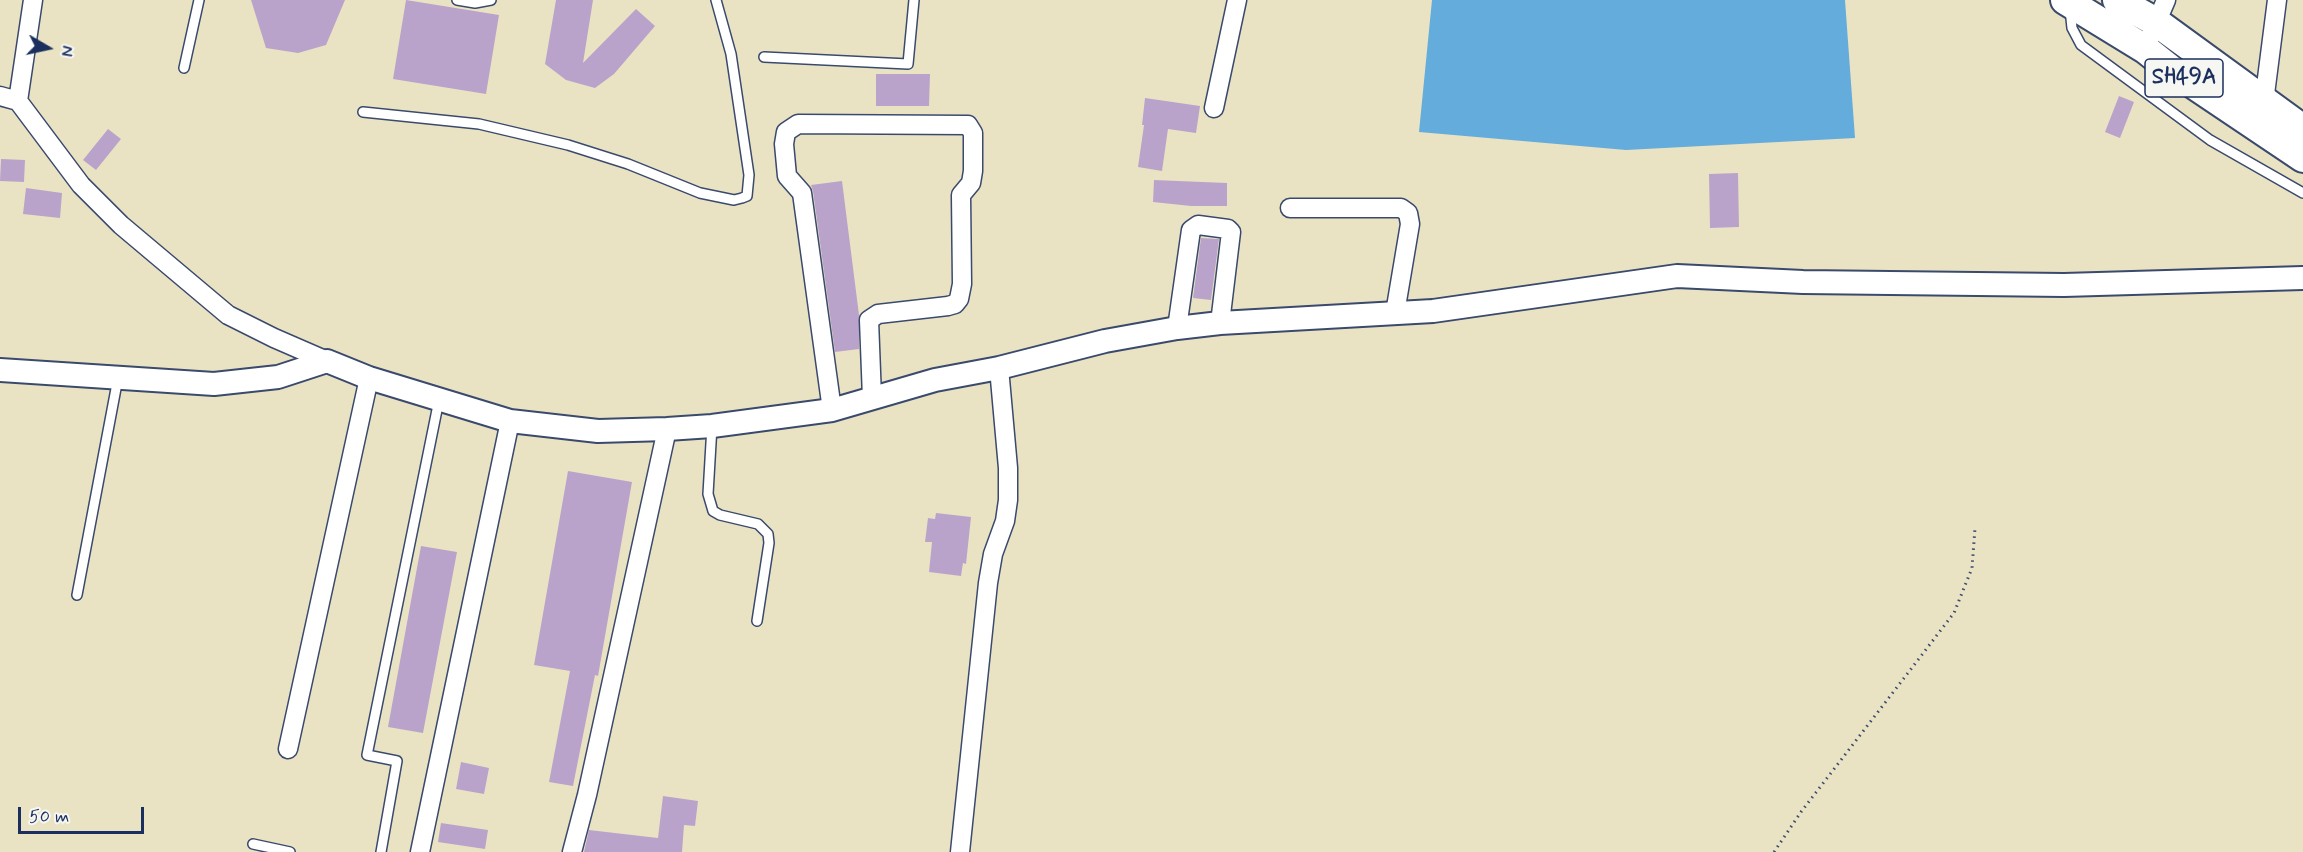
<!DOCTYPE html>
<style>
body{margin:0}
#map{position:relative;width:2303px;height:852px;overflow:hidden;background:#eae3c3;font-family:Mynerve,sans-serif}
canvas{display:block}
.north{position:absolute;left:18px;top:18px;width:60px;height:60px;-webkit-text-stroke:4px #f6f6f2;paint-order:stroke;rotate:99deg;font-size:16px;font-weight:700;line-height:24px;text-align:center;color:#1b2f5e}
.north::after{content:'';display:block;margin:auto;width:21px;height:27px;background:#1b2f5e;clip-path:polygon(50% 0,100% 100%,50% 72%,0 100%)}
.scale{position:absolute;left:18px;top:807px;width:126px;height:27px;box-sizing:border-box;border:3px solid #1b2f5e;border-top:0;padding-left:8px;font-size:18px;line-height:21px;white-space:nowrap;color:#1b2f5e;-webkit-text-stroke:4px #f6f6f2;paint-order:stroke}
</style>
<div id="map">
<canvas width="2303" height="852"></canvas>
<div class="north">N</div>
<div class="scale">50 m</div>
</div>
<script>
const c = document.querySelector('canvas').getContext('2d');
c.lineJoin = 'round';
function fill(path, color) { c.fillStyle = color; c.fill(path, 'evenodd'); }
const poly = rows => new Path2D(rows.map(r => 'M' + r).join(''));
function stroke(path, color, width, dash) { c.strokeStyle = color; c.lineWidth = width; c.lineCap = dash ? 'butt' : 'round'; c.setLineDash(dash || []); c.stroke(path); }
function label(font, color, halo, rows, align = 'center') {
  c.font = font + ' Mynerve,sans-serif'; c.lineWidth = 5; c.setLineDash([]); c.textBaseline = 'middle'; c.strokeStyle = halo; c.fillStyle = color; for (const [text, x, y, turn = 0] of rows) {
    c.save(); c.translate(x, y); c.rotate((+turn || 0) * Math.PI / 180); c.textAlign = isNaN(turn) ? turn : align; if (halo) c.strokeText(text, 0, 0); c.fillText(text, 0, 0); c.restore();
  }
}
const water = poly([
 [1432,0,1845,0,1855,138,1626,150,1419,132]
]);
const building = poly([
 [251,0,345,0,326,45,298,53,266,48],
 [406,0,499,15,486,94,393,79],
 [556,0,593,0,583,63,636,9,655,26,614,74,595,88,566,80,545,64],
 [876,74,930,74,929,106,876,106],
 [2119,96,2134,102,2120,138,2105,132],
 [1145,98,1200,106,1196,133,1168,129,1162,171,1138,167,1144,125,1142,125],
 [108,129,121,139,96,170,83,160],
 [1,159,25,160,24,182,0,181],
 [1738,173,1739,227,1710,228,1709,174],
 [1154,180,1227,183,1227,206,1191,206,1153,202],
 [842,181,859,315,859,349,835,352,813,191,811,185],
 [26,188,62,193,60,218,23,214],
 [1201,238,1219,239,1211,300,1193,298],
 [568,471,632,482,598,676,595,675,573,786,549,782,570,671,534,665],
 [936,513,971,517,966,564,963,563,961,576,929,572,932,542,925,542,928,518,935,519],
 [421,546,457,552,423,733,388,727],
 [461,762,489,768,484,794,456,789],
 [663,796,698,801,695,826,684,825,682,852,584,852,589,830,658,838],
 [441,823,488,830,485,849,438,842]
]);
const path = poly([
 [1774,852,1801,812,1954,613,1972,568,1975,528]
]);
const service = poly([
 [457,0,475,3,491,0],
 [2070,9,2072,28,2081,45,2210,140,2303,193],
 [764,57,908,64,914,0],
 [184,68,199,0],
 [363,112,479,124,568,145,628,164,700,193,734,200,742,198,747,196,749,175,731,54,716,0],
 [712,426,708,494,713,511,720,515,758,524,768,534,769,543,757,621],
 [77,595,118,378],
 [253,844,290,852],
 [381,852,397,761,367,755,439,400]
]);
const minor = poly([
 [33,0,18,101,81,185,121,225,228,315,274,338,327,361],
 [2145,49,2166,0],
 [0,96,18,101],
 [2264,102,2277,0],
 [1214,108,1237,0],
 [1290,208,1401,208,1408,213,1410,224,1395,313],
 [1177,328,1191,230,1198,225,1228,229,1231,232,1220,323],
 [832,410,802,193,787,176,784,144,786,132,798,124,968,125,973,133,973,171,971,183,961,195,962,284,959,299,955,304,948,306,878,314,869,320,872,398],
 [288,749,369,378],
 [420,852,510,421],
 [572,852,587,795,667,429],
 [960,852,988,583,993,554,1005,521,1008,500,1008,468,999,368]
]);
const tertiary = poly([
 [0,370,214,384,278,377,327,361,369,378,510,421,598,431,667,429,712,426,832,410,935,380,999,368,1105,341,1177,328,1220,323,1433,311,1677,276,1803,282,2064,285,2303,278]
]);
const primary = poly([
 [2065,0,2145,49,2169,68,2303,158],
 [2117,0,2156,22,2303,129]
]);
const shields = [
 [2184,78,78]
];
const shieldNames = [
 ["SH49A",2184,78]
];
fill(water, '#64acdb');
fill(building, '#baa3cb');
stroke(service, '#3a4a6d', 12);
stroke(minor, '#3a4a6d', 21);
stroke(tertiary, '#3a4a6d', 26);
stroke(primary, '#3a4a6d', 32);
stroke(path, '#3a4a6d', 3, [1.5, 4.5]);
stroke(service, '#fff', 9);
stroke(minor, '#fff', 18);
stroke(tertiary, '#fff', 22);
stroke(primary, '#fff', 28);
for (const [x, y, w] of shields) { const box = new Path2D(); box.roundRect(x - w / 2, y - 19, w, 38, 4.5); c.fillStyle = '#f6f6f2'; c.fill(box); stroke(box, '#1b2f5e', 1.5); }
label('bold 22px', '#1b2f5e', null, shieldNames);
</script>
